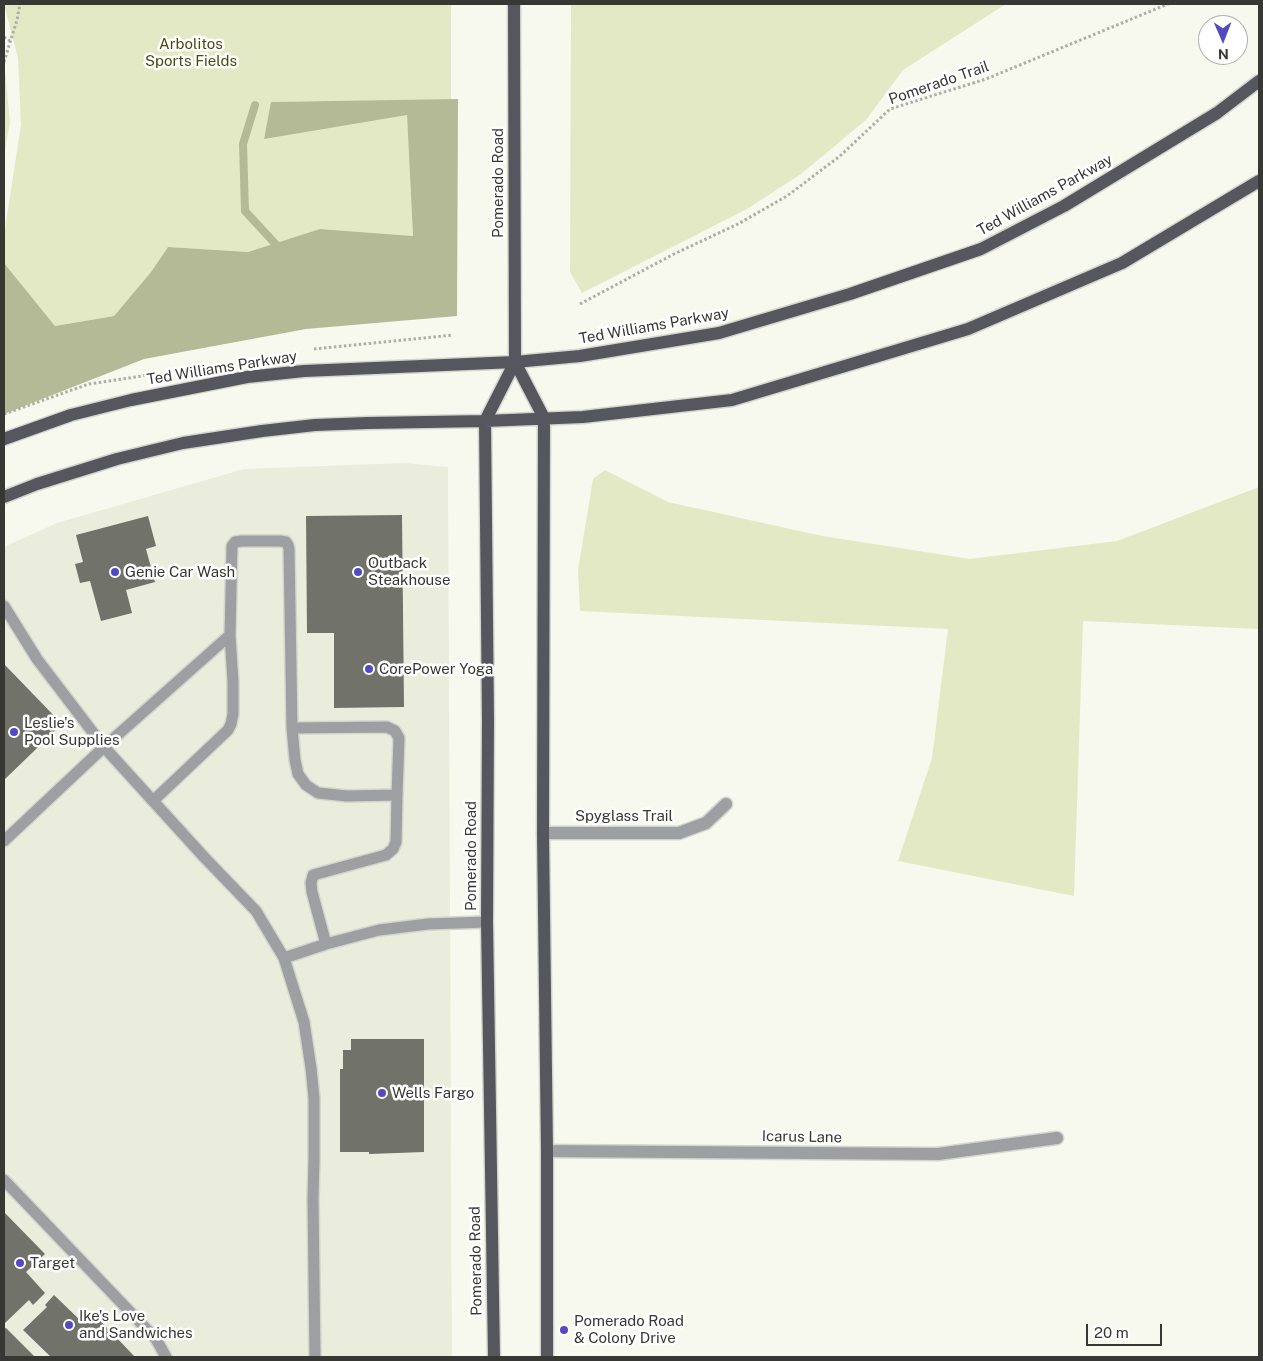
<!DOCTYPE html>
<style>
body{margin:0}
#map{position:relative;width:1263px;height:1361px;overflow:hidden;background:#f7f9ee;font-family:"Public Sans",sans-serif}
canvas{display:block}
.frame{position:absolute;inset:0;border:5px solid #373834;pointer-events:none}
.north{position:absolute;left:1198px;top:15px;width:50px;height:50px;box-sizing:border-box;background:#fff;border:1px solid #afafae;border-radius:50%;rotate:179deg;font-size:14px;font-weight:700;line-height:20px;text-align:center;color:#373834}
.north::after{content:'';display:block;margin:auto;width:18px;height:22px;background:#534ac1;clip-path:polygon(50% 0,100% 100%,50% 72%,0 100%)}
.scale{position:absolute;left:1086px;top:1324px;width:76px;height:22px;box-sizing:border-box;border:2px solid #373834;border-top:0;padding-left:6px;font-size:15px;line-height:18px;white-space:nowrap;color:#373834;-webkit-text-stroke:4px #fff;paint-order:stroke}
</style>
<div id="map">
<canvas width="1263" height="1361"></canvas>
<div class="frame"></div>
<div class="north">N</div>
<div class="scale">20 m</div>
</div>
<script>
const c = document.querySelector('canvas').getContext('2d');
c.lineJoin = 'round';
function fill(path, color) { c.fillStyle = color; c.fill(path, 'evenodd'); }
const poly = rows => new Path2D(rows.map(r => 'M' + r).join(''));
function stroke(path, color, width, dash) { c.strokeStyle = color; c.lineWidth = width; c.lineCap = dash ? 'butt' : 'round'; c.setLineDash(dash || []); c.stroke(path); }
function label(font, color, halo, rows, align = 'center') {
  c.font = font + ' "Public Sans",sans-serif'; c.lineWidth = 5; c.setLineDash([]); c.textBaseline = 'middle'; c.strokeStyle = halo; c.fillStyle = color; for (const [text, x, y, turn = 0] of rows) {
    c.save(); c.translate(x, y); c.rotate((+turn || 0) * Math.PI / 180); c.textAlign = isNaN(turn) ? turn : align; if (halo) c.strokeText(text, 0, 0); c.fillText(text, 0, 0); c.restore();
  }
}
const built = poly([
 [404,463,448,467,452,1357,4,1357,4,547,57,523,244,469]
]);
const green = poly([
 [4,4,451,4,451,100,272,102,264,138,407,114,413,236,321,229,248,252,168,247,151,272,114,316,55,326,4,263,4,235,21,125,18,58],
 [571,4,1006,4,903,70,866,120,801,174,747,209,582,293,570,272],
 [4,59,10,123,4,154],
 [605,470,668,502,822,536,970,559,1117,541,1259,487,1259,629,1083,621,1074,896,898,861,932,758,948,629,580,611,578,570,593,479]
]);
const forest = poly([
 [458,99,457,316,306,329,144,359,4,414,4,263,55,326,114,316,151,272,168,247,248,252,320,229,413,236,407,115,264,139,271,102]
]);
const stream = poly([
 [255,105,243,144,245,211,293,263,299,290,289,314]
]);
const building = poly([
 [402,515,404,707,334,708,334,633,307,633,306,516],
 [148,516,156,546,146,549,155,582,126,590,132,613,101,621,90,581,80,583,75,564,83,562,76,535],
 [4,664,62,724,4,780],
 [351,1039,424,1039,424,1152,369,1154,369,1152,340,1152,340,1069,343,1069,343,1050,351,1050],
 [4,1212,45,1254,26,1272,45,1293,33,1305,29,1300,4,1324],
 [54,1295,82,1322,92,1312,135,1357,51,1357,23,1330,47,1307,45,1305],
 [6,1328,35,1357,4,1357,4,1329]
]);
const path = poly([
 [4,37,10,41],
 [4,62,17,20,20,4],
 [580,304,674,254,738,224,787,196,840,156,890,109,986,79,1168,4],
 [314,349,453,335],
 [4,414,89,384,155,374]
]);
const lane = poly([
 [4,606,37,659,104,747,204,857,256,911,284,958,304,1022,311,1068,314,1098,314,1159,313,1199,315,1357],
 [292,728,387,727,395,731,399,738,397,795],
 [153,801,228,730,231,724,233,714,233,682,230,635,232,546,235,542,241,541,280,541,286,542,288,545,289,549,292,728,295,760,298,774,306,785,318,793,347,796,397,795,396,842,393,849,386,855,313,875,311,883,312,892,326,944],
 [4,841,104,747,230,635],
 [284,958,326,944,379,930,428,924,487,922],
 [4,1180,156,1339,166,1357]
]);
const street = poly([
 [543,833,679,833,706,823,726,804],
 [547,1151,938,1154,1057,1138]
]);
const primary = poly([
 [514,4,515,362,544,418,543,833,547,1151,547,1357],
 [4,439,71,415,131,400,247,377,304,371,515,362,580,356,719,333,850,294,981,249,1064,206,1217,113,1259,81],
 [4,497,37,484,117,459,183,443,262,431,315,425,368,423,485,421,583,417,732,400,968,329,1122,263,1259,181],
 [494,1357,487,922,488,720,485,421,515,362]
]);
const markers = [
 [115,572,5,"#534ac1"],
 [358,572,5,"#534ac1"],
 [369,669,5,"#534ac1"],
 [14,732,5,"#534ac1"],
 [382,1093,5,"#534ac1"],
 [20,1263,5,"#534ac1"],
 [69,1325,5,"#534ac1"],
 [564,1330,5,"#534ac1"]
];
const parkNames = [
 ["Arbolitos",191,44],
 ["Sports Fields",191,61]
];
const streetNames = [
 ["Pomerado Trail",939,83,-19],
 ["Pomerado Road",498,183,-90],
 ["Ted Williams Parkway",1045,195,-29],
 ["Ted Williams Parkway",654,326,-10],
 ["Ted Williams Parkway",222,368,-9],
 ["Spyglass Trail",624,816],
 ["Pomerado Road",471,856,-90],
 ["Icarus Lane",802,1137,1],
 ["Pomerado Road",476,1261,-91]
];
const poiNames = [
 ["Outback",368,563],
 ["Steakhouse",368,580],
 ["Genie Car Wash",125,572],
 ["CorePower Yoga",379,669],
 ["Leslie's",24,723],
 ["Pool Supplies",24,740],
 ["Wells Fargo",392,1093],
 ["Target",30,1263],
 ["Ike's Love",79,1316],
 ["and Sandwiches",79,1333],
 ["Pomerado Road",574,1321],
 ["& Colony Drive",574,1338]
];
fill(built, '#eaeddb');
fill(green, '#e3e9c4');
fill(forest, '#b4b996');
stroke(stream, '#b5ba96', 8);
fill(building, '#717269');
stroke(lane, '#d4d6cd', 14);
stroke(street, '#d4d6cd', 15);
stroke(primary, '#d4d6cd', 15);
stroke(path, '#adafa6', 3, [2.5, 2.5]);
stroke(lane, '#9e9fa3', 11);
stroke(street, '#9e9fa3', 12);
stroke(primary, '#56575e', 12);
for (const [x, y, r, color] of markers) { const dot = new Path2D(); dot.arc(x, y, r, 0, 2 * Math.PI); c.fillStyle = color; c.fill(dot); stroke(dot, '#fff', 2); }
label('15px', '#484c11', '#fff', parkNames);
label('15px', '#373834', '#fff', streetNames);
label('15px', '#373834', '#fff', poiNames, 'left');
</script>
